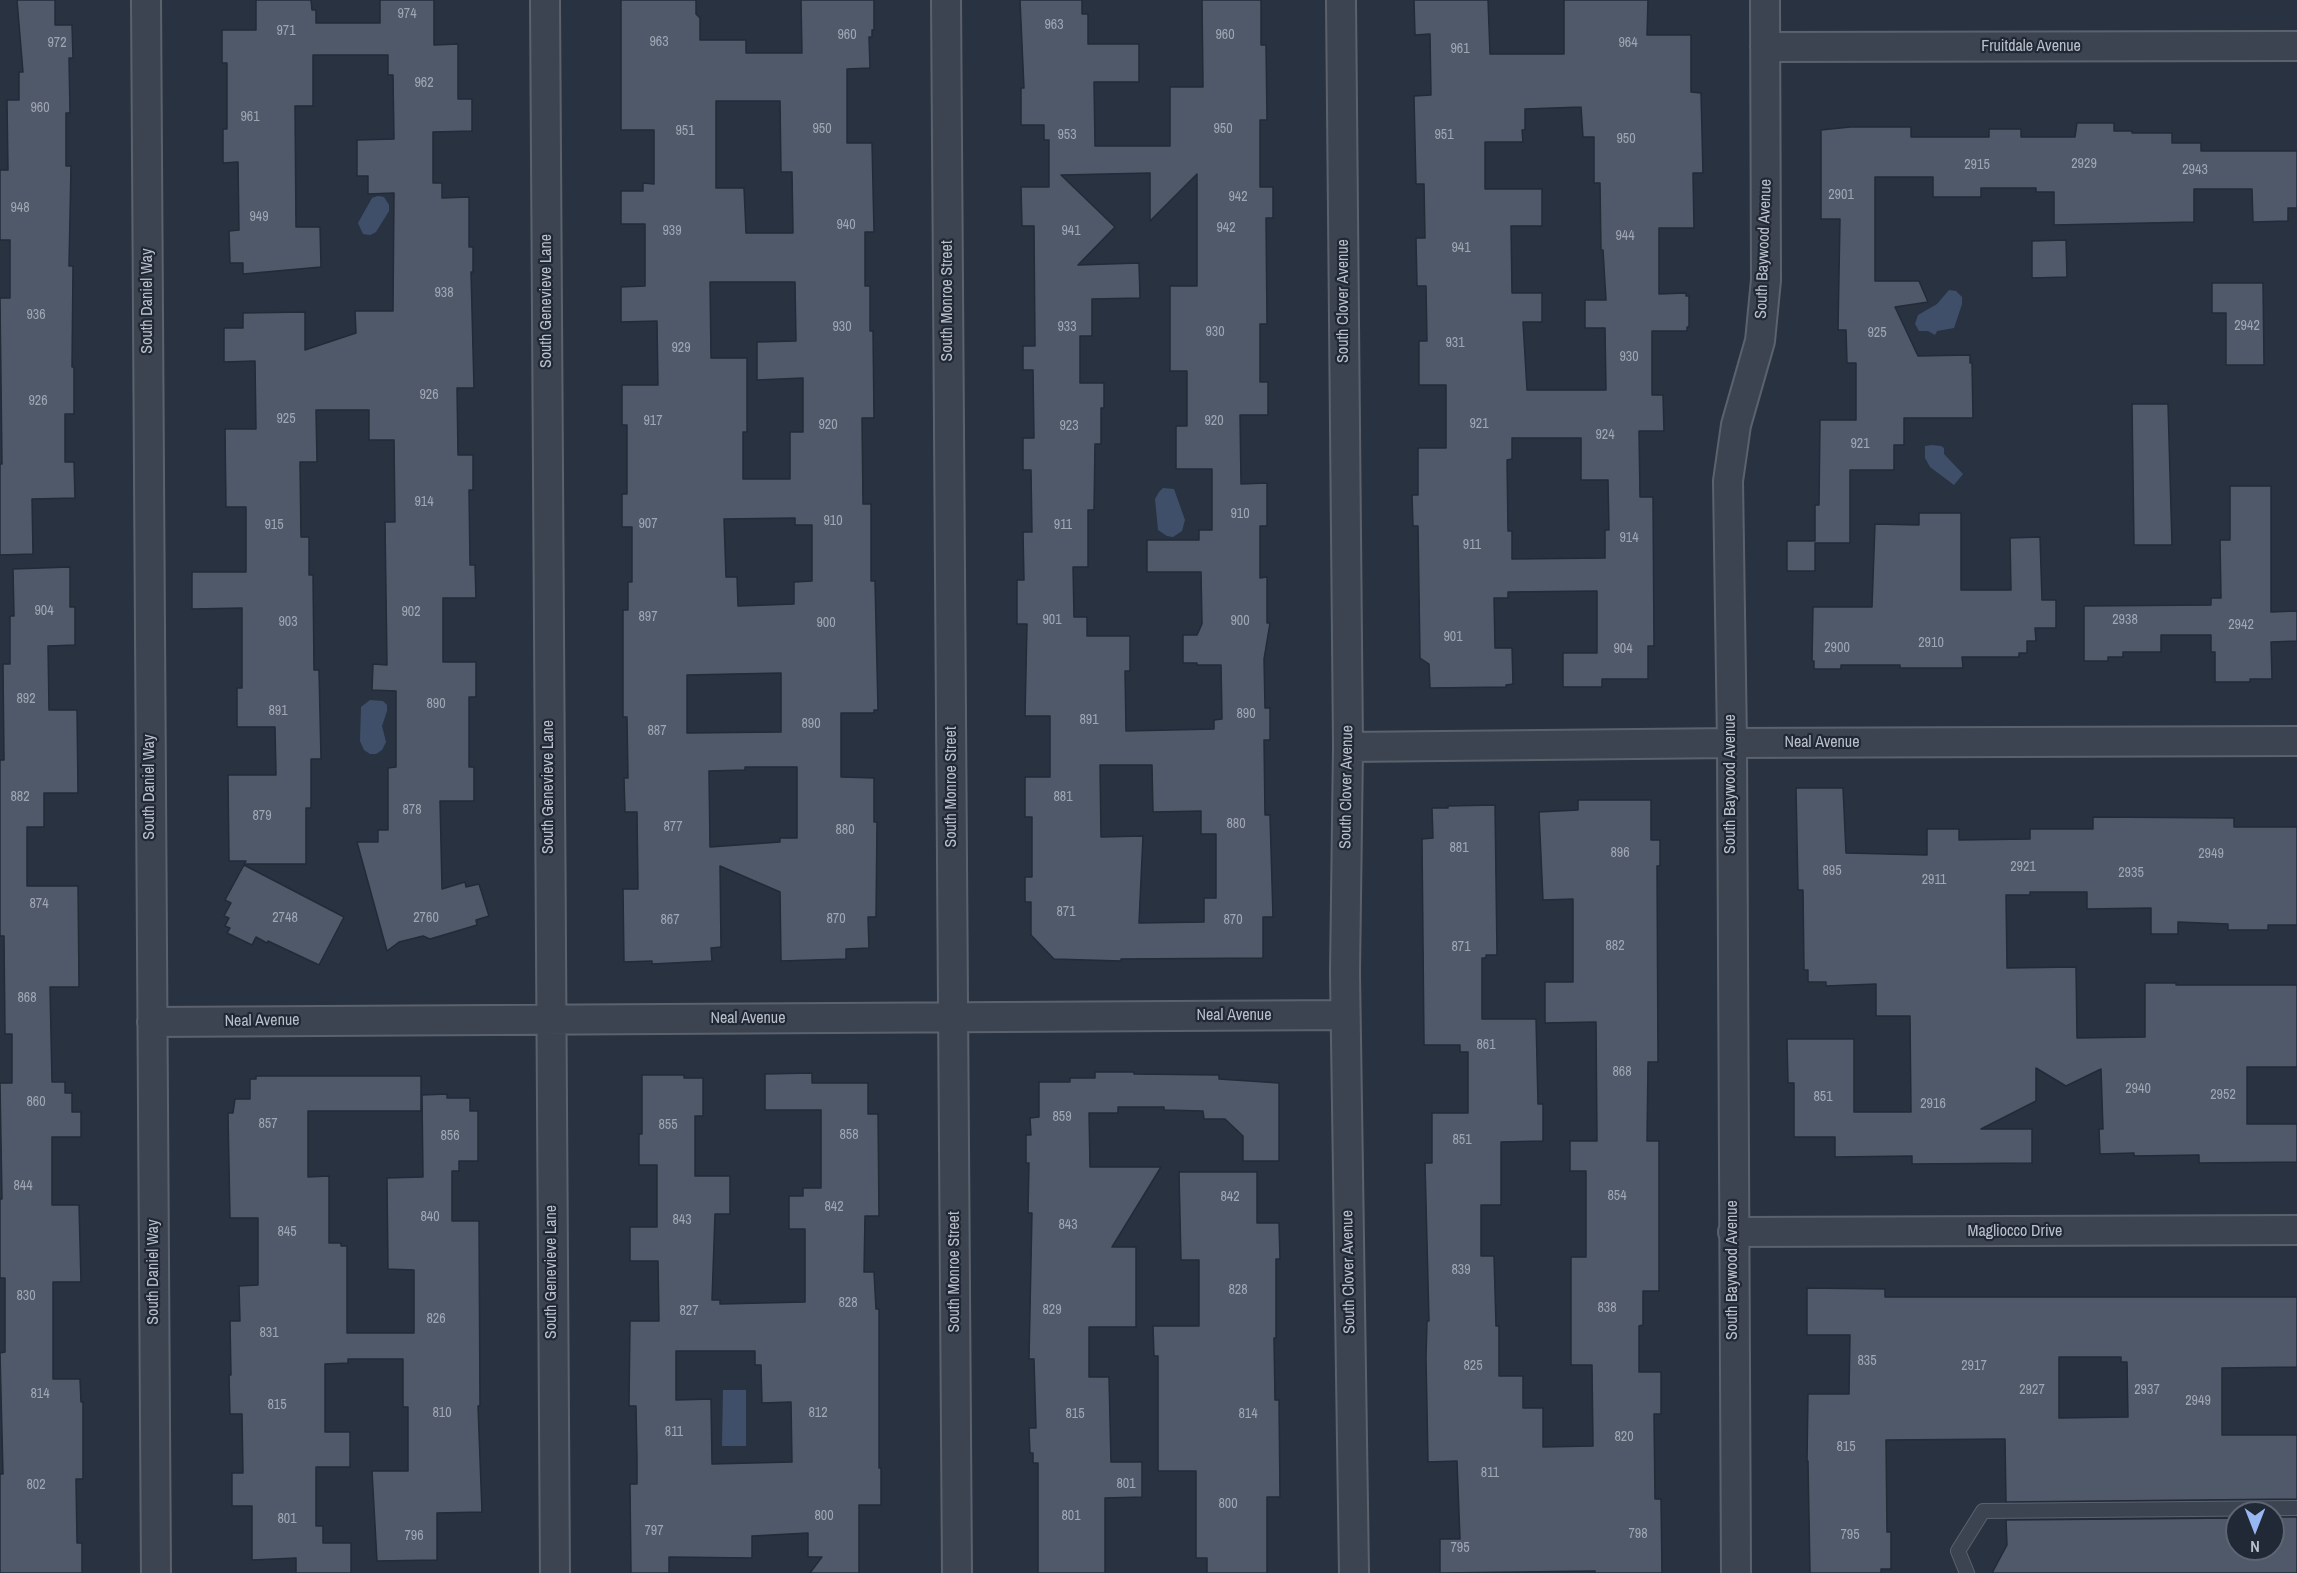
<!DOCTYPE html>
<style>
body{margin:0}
#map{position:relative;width:2297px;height:1573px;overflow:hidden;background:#283241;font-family:"Archivo Narrow",sans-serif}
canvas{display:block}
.north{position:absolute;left:2225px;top:1501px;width:60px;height:60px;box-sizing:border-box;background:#212936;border:2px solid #5e6572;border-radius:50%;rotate:180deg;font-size:16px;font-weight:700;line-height:24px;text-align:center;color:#bac0cb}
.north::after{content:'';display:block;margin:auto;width:21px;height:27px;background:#97b8f2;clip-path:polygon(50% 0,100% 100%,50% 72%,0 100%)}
</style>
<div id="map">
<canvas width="2297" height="1573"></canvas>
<div class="north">N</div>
</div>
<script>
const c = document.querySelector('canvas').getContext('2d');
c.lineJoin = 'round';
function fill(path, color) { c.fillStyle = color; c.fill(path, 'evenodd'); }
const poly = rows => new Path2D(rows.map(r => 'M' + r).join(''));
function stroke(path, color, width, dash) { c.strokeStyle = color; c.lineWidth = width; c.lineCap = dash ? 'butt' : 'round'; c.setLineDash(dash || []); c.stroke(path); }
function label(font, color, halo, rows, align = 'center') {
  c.font = font + ' "Archivo Narrow",sans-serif'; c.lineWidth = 4.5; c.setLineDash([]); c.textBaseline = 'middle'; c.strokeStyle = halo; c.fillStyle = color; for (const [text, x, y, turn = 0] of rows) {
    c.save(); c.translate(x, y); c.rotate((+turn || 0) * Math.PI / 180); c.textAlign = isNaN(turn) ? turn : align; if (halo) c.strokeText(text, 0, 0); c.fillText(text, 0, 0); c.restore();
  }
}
const water = poly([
 [378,196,384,197,389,205,389,211,376,232,370,235,363,234,358,223,372,198],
 [1949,290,1956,291,1962,297,1962,304,1954,328,1937,331,1935,335,1928,331,1919,331,1915,324,1918,315,1937,304],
 [1932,445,1941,446,1944,448,1944,454,1963,474,1954,485,1930,467,1925,458,1925,446],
 [1163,488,1174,489,1185,520,1182,531,1173,537,1167,536,1158,530,1155,499,1159,492],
 [370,700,383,701,387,705,387,711,382,726,386,742,382,750,376,754,370,754,364,750,360,741,361,707],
 [723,1390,746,1390,746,1446,722,1446]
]);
const building = poly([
 [17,0,55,0,55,25,72,25,73,58,69,58,70,113,66,113,66,166,71,166,69,266,73,266,72,367,74,367,74,414,65,414,65,462,74,462,75,498,32,499,33,554,0,555,0,464,2,464,0,298,10,298,10,240,0,240,0,170,8,170,7,100,19,100,19,72,23,72,17,0],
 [256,0,311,0,312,10,316,10,316,23,380,23,380,0,434,0,434,45,458,44,458,99,472,99,472,131,433,132,433,183,442,183,442,198,469,197,469,247,473,247,473,272,471,272,474,388,457,388,458,455,473,455,473,490,469,490,470,565,475,565,476,598,443,598,443,662,476,662,476,697,469,697,469,767,474,767,474,801,440,801,442,889,465,882,466,887,479,884,489,916,476,920,477,925,430,939,423,936,399,942,387,951,357,842,378,842,378,830,388,830,388,768,396,767,396,691,372,690,373,664,387,665,385,522,395,522,394,440,369,440,369,410,316,410,317,462,300,462,301,537,309,537,309,575,313,575,314,670,319,670,321,759,311,759,311,808,306,808,306,864,244,864,246,861,229,861,228,775,276,775,275,727,237,727,237,688,242,688,242,608,192,609,192,572,246,572,246,507,226,507,225,429,256,429,255,361,224,362,224,328,243,328,243,313,305,312,305,350,356,333,355,311,393,311,394,193,368,194,368,176,357,176,357,140,394,139,393,75,388,75,388,55,313,55,313,106,295,106,296,227,320,227,321,267,243,274,243,263,230,263,229,231,239,230,238,162,223,163,223,129,227,129,227,63,222,63,222,30,256,30,256,0],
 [621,0,696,0,696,14,700,18,700,40,746,40,746,53,802,53,801,0,874,0,874,30,872,30,872,37,869,37,870,68,847,69,847,143,872,143,874,232,865,232,865,286,870,286,870,331,873,331,874,418,862,418,863,504,871,504,871,581,875,581,878,710,874,710,874,713,841,713,841,777,874,778,874,822,877,822,876,917,868,917,869,948,846,949,846,959,781,961,780,892,720,866,721,947,711,948,712,961,652,964,652,961,624,962,623,889,638,889,637,812,625,812,624,778,628,778,627,717,623,717,623,610,628,610,628,582,632,582,632,527,622,527,622,494,627,494,627,425,622,425,622,385,658,385,657,321,621,322,621,287,645,286,645,224,621,224,621,191,643,191,643,183,654,184,654,130,621,130,621,0],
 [716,101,780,101,781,172,792,172,793,233,746,233,744,188,716,188,716,101],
 [710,282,795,282,796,341,757,342,757,380,803,378,803,432,790,432,790,479,743,479,743,432,747,432,747,358,711,358,710,282],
 [795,518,795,525,812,525,812,581,794,582,794,604,738,606,737,577,726,577,724,519,795,518],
 [781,673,781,732,687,733,687,675,781,673],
 [745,767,797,767,797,838,780,838,780,842,710,847,709,771,745,770,745,767],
 [1020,0,1082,0,1082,14,1088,14,1088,44,1139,44,1139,82,1094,82,1095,146,1170,146,1170,87,1203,87,1202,0,1261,0,1261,45,1266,45,1267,120,1260,120,1260,187,1273,187,1273,218,1266,218,1267,324,1260,324,1260,382,1268,382,1268,415,1240,415,1241,484,1267,483,1267,526,1260,526,1260,578,1267,577,1267,623,1270,623,1264,659,1265,708,1270,708,1270,740,1264,740,1265,815,1270,815,1273,917,1263,917,1263,958,1121,959,1121,961,1054,959,1031,935,1031,902,1025,902,1025,877,1032,877,1032,817,1025,817,1025,777,1050,777,1050,716,1025,716,1027,624,1017,624,1017,580,1024,580,1023,532,1032,532,1031,470,1023,470,1023,438,1034,438,1033,370,1023,370,1023,346,1035,346,1034,226,1022,226,1021,187,1049,187,1049,140,1044,140,1044,125,1021,125,1021,88,1024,88,1020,0],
 [1150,173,1150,221,1197,174,1197,286,1170,286,1170,371,1187,371,1187,426,1176,426,1176,469,1212,469,1212,530,1199,530,1199,540,1147,540,1147,572,1201,572,1202,624,1197,635,1183,635,1183,663,1197,663,1197,665,1221,665,1222,719,1214,720,1214,729,1126,731,1125,671,1130,671,1130,636,1087,636,1087,617,1074,617,1073,567,1088,567,1088,510,1094,510,1095,444,1101,444,1101,408,1104,408,1104,383,1080,383,1080,336,1092,336,1092,299,1140,298,1139,263,1078,265,1115,227,1061,175,1150,173],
 [1100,765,1152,765,1153,812,1201,811,1201,834,1216,834,1216,898,1204,898,1204,922,1139,923,1143,836,1101,837,1100,765],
 [1414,0,1488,0,1490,54,1564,54,1564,0,1648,0,1647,35,1691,35,1691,92,1701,93,1703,173,1693,173,1694,228,1659,228,1659,294,1686,293,1686,296,1689,296,1689,327,1687,327,1687,331,1652,331,1652,395,1663,395,1664,431,1639,431,1640,497,1653,497,1654,646,1648,646,1648,679,1602,679,1602,687,1563,687,1563,653,1597,653,1597,591,1508,592,1508,598,1494,598,1495,648,1512,648,1513,684,1506,685,1506,687,1430,688,1429,664,1420,658,1418,526,1413,526,1412,495,1418,495,1418,448,1446,448,1446,385,1419,385,1419,341,1427,341,1426,286,1417,286,1416,238,1425,238,1424,184,1416,184,1414,96,1431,95,1430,34,1415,35,1414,0],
 [1581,107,1583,137,1594,137,1594,183,1600,183,1601,250,1603,250,1606,300,1585,300,1585,328,1605,328,1606,390,1527,390,1523,322,1542,322,1542,293,1512,293,1511,226,1542,226,1542,189,1485,189,1485,142,1523,142,1522,130,1525,130,1525,109,1581,107],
 [1512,438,1581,438,1581,480,1608,480,1609,530,1605,530,1605,558,1512,559,1512,531,1508,531,1507,460,1512,459,1512,438],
 [2077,123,2114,123,2114,131,2132,131,2132,133,2172,133,2172,143,2201,143,2201,151,2297,151,2297,208,2288,208,2288,221,2253,222,2252,189,2194,189,2194,222,2054,225,2054,192,2036,192,2036,188,1981,188,1981,197,1933,197,1933,177,1875,177,1875,281,1919,281,1928,302,1895,307,1918,356,1970,355,1970,363,1972,363,1973,418,1904,418,1904,445,1894,445,1894,470,1850,470,1850,543,1815,543,1815,571,1787,571,1787,541,1815,541,1815,505,1819,505,1820,420,1856,420,1856,363,1847,363,1846,330,1838,330,1840,219,1821,219,1821,130,1850,127,1911,127,1911,137,1989,137,1989,129,2021,129,2021,137,2075,137,2077,123],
 [2066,240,2067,277,2032,278,2032,241,2066,240],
 [2212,283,2263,283,2264,365,2226,365,2226,313,2212,313,2212,283],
 [2132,404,2168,404,2172,545,2134,545,2132,404],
 [2230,486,2271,486,2271,612,2297,611,2297,641,2271,642,2272,679,2250,679,2250,682,2215,682,2215,652,2211,652,2211,635,2161,635,2161,652,2123,652,2123,657,2108,657,2108,661,2084,661,2084,606,2211,605,2211,598,2221,598,2220,540,2230,540,2230,486],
 [1919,513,1961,513,1961,590,2011,590,2010,538,2040,537,2042,600,2056,600,2056,628,2035,628,2036,641,2027,641,2027,653,2019,653,2019,657,1962,657,1963,668,1900,668,1900,665,1841,665,1841,669,1814,669,1814,661,1812,661,1813,607,1872,607,1875,524,1919,525,1919,513],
 [70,567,70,607,75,607,75,645,48,646,49,710,77,710,78,793,44,793,44,827,27,827,27,886,78,886,79,987,50,987,52,1082,65,1082,65,1093,72,1093,72,1112,81,1112,81,1137,52,1137,52,1205,79,1205,81,1282,53,1282,53,1379,80,1379,81,1402,83,1402,83,1479,76,1479,77,1543,82,1543,82,1573,0,1573,0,1474,3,1474,0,1353,5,1352,5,1278,0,1278,0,1199,2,1199,0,1083,12,1083,12,1034,5,1034,4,936,0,936,0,760,4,760,3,664,10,664,10,616,14,616,13,569,70,567],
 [1796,788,1843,788,1846,853,1927,855,1927,829,1959,829,1959,840,2030,839,2030,829,2093,829,2093,817,2234,818,2234,827,2297,827,2297,925,2268,925,2268,930,2228,930,2228,924,2178,922,2178,934,2151,934,2151,908,2087,909,2087,892,2030,892,2030,895,2006,895,2007,968,2076,967,2077,1038,2145,1037,2145,983,2176,983,2176,985,2297,985,2297,1067,2247,1067,2247,1124,2297,1124,2297,1162,2199,1163,2199,1155,2134,1156,2134,1153,2100,1154,2099,1129,2103,1129,2101,1069,2066,1086,2036,1068,2036,1101,1981,1129,2032,1129,2032,1163,1912,1164,1912,1156,1835,1157,1835,1137,1794,1137,1794,1083,1788,1083,1787,1039,1854,1039,1854,1112,1911,1112,1910,1016,1876,1016,1876,984,1826,986,1826,982,1808,982,1808,970,1804,970,1803,890,1798,890,1796,788],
 [1578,800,1651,800,1651,840,1660,840,1660,866,1657,866,1658,1062,1648,1062,1647,1141,1659,1141,1659,1291,1643,1291,1643,1325,1639,1326,1639,1372,1661,1372,1661,1414,1654,1414,1655,1499,1661,1499,1662,1573,1595,1573,1595,1571,1440,1573,1440,1539,1460,1539,1457,1461,1428,1462,1426,1357,1427,1321,1429,1321,1425,1163,1432,1163,1432,1113,1468,1113,1468,1052,1460,1052,1460,1045,1424,1045,1422,839,1433,838,1432,808,1448,808,1448,806,1495,805,1497,955,1486,955,1486,958,1482,958,1482,1019,1536,1019,1538,1104,1543,1104,1543,1141,1501,1142,1501,1205,1481,1205,1481,1256,1494,1256,1496,1326,1499,1326,1499,1376,1523,1376,1523,1408,1543,1408,1543,1447,1593,1446,1592,1365,1571,1365,1571,1257,1586,1257,1586,1171,1570,1171,1570,1141,1597,1141,1596,1022,1545,1023,1545,982,1573,982,1573,899,1543,900,1539,812,1578,810,1578,800],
 [244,865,344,917,319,965,268,941,267,943,256,937,252,945,227,933,230,928,225,926,229,918,224,916,231,903,225,900,244,865],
 [1095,1072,1134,1072,1134,1074,1219,1075,1219,1079,1279,1083,1279,1161,1243,1161,1243,1136,1225,1119,1204,1119,1203,1111,1164,1110,1164,1107,1118,1107,1118,1113,1089,1113,1090,1167,1161,1167,1112,1247,1136,1247,1136,1327,1089,1327,1089,1377,1109,1377,1111,1462,1142,1462,1142,1497,1105,1498,1105,1573,1038,1573,1038,1463,1033,1463,1033,1453,1030,1453,1029,1428,1036,1428,1034,1359,1029,1359,1032,1213,1028,1213,1029,1163,1026,1163,1026,1135,1031,1135,1030,1118,1039,1117,1039,1082,1070,1082,1070,1078,1095,1078,1095,1072],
 [812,1073,812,1083,868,1083,868,1114,878,1114,879,1216,865,1216,864,1272,874,1272,876,1309,879,1309,879,1468,881,1468,881,1505,859,1505,859,1573,810,1573,822,1557,808,1557,808,1533,752,1536,752,1558,669,1557,669,1573,631,1573,630,1484,637,1484,637,1459,636,1406,629,1406,630,1321,659,1321,658,1261,630,1261,630,1227,657,1227,657,1165,639,1165,639,1134,642,1134,642,1075,684,1075,684,1078,703,1078,703,1116,695,1116,695,1176,730,1176,730,1214,715,1214,712,1300,720,1300,720,1304,805,1302,805,1229,789,1229,789,1196,803,1196,803,1188,821,1188,821,1110,765,1110,765,1074,812,1073],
 [676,1351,755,1351,755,1365,761,1365,762,1403,791,1402,792,1462,712,1464,711,1399,676,1400,676,1351],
 [256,1076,421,1076,421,1111,308,1111,308,1177,329,1176,329,1243,341,1243,341,1246,347,1246,347,1333,414,1333,414,1270,388,1269,387,1178,423,1177,422,1095,447,1094,447,1098,470,1098,470,1111,478,1111,478,1161,459,1161,459,1171,452,1171,452,1221,479,1221,480,1406,478,1406,482,1512,437,1513,437,1560,377,1561,372,1471,408,1471,408,1407,403,1407,403,1359,348,1359,348,1363,325,1364,325,1432,350,1432,350,1467,316,1467,316,1526,323,1526,323,1543,351,1543,351,1573,296,1573,296,1558,252,1560,252,1506,232,1506,232,1473,243,1473,242,1414,230,1414,229,1375,231,1375,230,1321,240,1321,239,1286,258,1285,258,1218,230,1218,228,1113,233,1113,235,1099,250,1099,250,1079,256,1079,256,1076],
 [1179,1172,1257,1172,1257,1223,1279,1223,1280,1259,1276,1259,1276,1338,1274,1338,1275,1400,1279,1400,1280,1497,1267,1497,1267,1573,1207,1573,1207,1558,1196,1558,1196,1471,1158,1471,1158,1356,1154,1356,1153,1326,1199,1326,1199,1260,1181,1260,1179,1172],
 [1807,1288,1885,1289,1885,1297,2297,1297,2297,1367,2222,1368,2222,1435,2297,1435,2297,1499,2006,1502,2005,1439,1886,1440,1887,1532,1891,1532,1891,1569,1881,1569,1881,1573,1810,1573,1808,1461,1807,1461,1808,1394,1849,1394,1850,1335,1807,1335,1807,1288],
 [2059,1357,2121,1357,2121,1362,2127,1362,2128,1417,2059,1418,2059,1357],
 [2273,1517,2297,1517,2297,1573,1992,1573,2007,1545,2006,1520,2237,1518,2237,1549,2273,1549,2273,1517]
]);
const lane = poly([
 [1967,1573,1958,1551,1983,1511,2297,1508]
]);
const street = poly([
 [146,0,156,1573],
 [545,0,555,1573],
 [946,0,957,1573],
 [1341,0,1348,747,1345,973,1354,1573],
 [1765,47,2297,46],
 [1348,747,1732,743,2297,741],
 [152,1022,1345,1015],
 [1733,1232,2297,1230],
 [1736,1573,1732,743,1728,481,1736,425,1760,341,1766,280,1765,0]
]);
const numberNames = [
 ["974",407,14],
 ["963",1054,25],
 ["971",286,31],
 ["960",847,35],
 ["960",1225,35],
 ["963",659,42],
 ["972",57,43],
 ["964",1628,43],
 ["961",1460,49],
 ["962",424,83],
 ["960",40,108],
 ["961",250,117],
 ["950",822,129],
 ["950",1223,129],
 ["951",685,131],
 ["953",1067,135],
 ["951",1444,135],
 ["950",1626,139],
 ["2929",2084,164],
 ["2915",1977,165],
 ["2943",2195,170],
 ["2901",1841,195],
 ["942",1238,197],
 ["948",20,208],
 ["949",259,217],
 ["940",846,225],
 ["942",1226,228],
 ["939",672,231],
 ["941",1071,231],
 ["944",1625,236],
 ["941",1461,248],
 ["938",444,293],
 ["936",36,315],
 ["2942",2247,326],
 ["930",842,327],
 ["933",1067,327],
 ["930",1215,332],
 ["925",1877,333],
 ["931",1455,343],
 ["929",681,348],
 ["930",1629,357],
 ["926",429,395],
 ["926",38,401],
 ["925",286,419],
 ["917",653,421],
 ["920",1214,421],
 ["921",1479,424],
 ["920",828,425],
 ["923",1069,426],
 ["924",1605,435],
 ["921",1860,444],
 ["914",424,502],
 ["910",1240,514],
 ["910",833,521],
 ["907",648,524],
 ["915",274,525],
 ["911",1063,525],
 ["914",1629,538],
 ["911",1472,545],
 ["904",44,611],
 ["902",411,612],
 ["897",648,617],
 ["901",1052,620],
 ["2938",2125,620],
 ["900",1240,621],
 ["903",288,622],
 ["900",826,623],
 ["2942",2241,625],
 ["901",1453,637],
 ["2910",1931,643],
 ["2900",1837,648],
 ["904",1623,649],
 ["892",26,699],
 ["890",436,704],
 ["891",278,711],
 ["890",1246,714],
 ["891",1089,720],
 ["890",811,724],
 ["887",657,731],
 ["882",20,797],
 ["881",1063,797],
 ["878",412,810],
 ["879",262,816],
 ["880",1236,824],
 ["877",673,827],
 ["880",845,830],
 ["881",1459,848],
 ["896",1620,853],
 ["2949",2211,854],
 ["2921",2023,867],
 ["895",1832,871],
 ["2935",2131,873],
 ["2911",1934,880],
 ["874",39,904],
 ["871",1066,912],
 ["2748",285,918],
 ["2760",426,918],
 ["870",836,919],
 ["867",670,920],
 ["870",1233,920],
 ["882",1615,946],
 ["871",1461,947],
 ["868",27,998],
 ["861",1486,1045],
 ["868",1622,1072],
 ["2940",2138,1089],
 ["2952",2223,1095],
 ["851",1823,1097],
 ["860",36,1102],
 ["2916",1933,1104],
 ["859",1062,1117],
 ["857",268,1124],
 ["855",668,1125],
 ["858",849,1135],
 ["856",450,1136],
 ["851",1462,1140],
 ["844",23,1186],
 ["854",1617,1196],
 ["842",1230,1197],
 ["842",834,1207],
 ["840",430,1217],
 ["843",682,1220],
 ["843",1068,1225],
 ["845",287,1232],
 ["839",1461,1270],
 ["828",1238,1290],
 ["830",26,1296],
 ["828",848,1303],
 ["838",1607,1308],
 ["829",1052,1310],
 ["827",689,1311],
 ["826",436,1319],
 ["831",269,1333],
 ["835",1867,1361],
 ["825",1473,1366],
 ["2917",1974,1366],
 ["2927",2032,1390],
 ["2937",2147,1390],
 ["814",40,1394],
 ["2949",2198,1401],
 ["815",277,1405],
 ["810",442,1413],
 ["812",818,1413],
 ["815",1075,1414],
 ["814",1248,1414],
 ["811",674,1432],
 ["820",1624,1437],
 ["815",1846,1447],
 ["811",1490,1473],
 ["801",1126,1484],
 ["802",36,1485],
 ["800",1228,1504],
 ["800",824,1516],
 ["801",1071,1516],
 ["801",287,1519],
 ["797",654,1531],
 ["798",1638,1534],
 ["795",1850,1535],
 ["796",414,1536],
 ["795",1460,1548]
];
const streetNames = [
 ["Fruitdale Avenue",2031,47],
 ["South Baywood Avenue",1764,249,-88],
 ["South Daniel Way",148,301,-90],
 ["South Genevieve Lane",547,301,-90],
 ["South Monroe Street",948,301,-90],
 ["South Clover Avenue",1344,301,-90],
 ["Neal Avenue",1822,743],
 ["South Baywood Avenue",1731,784,-90],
 ["South Daniel Way",150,787,-90],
 ["South Genevieve Lane",549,787,-90],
 ["South Monroe Street",952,787,-90],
 ["South Clover Avenue",1347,787,-89],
 ["Neal Avenue",1234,1016],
 ["Neal Avenue",748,1019],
 ["Neal Avenue",262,1021,-1],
 ["Magliocco Drive",2015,1232],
 ["South Baywood Avenue",1733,1270,-90],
 ["South Daniel Way",154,1272,-90],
 ["South Genevieve Lane",552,1272,-90],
 ["South Monroe Street",955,1272,-90],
 ["South Clover Avenue",1349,1272,-91]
];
fill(water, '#404f69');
fill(building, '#4f596a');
stroke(building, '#232b38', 1.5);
stroke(lane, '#5b626e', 16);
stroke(street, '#5b626e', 32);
stroke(lane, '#3d4451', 14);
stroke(street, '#3d4451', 28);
label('14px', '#9fa6b3', null, numberNames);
label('16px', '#bac0cb', '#212936', streetNames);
</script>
